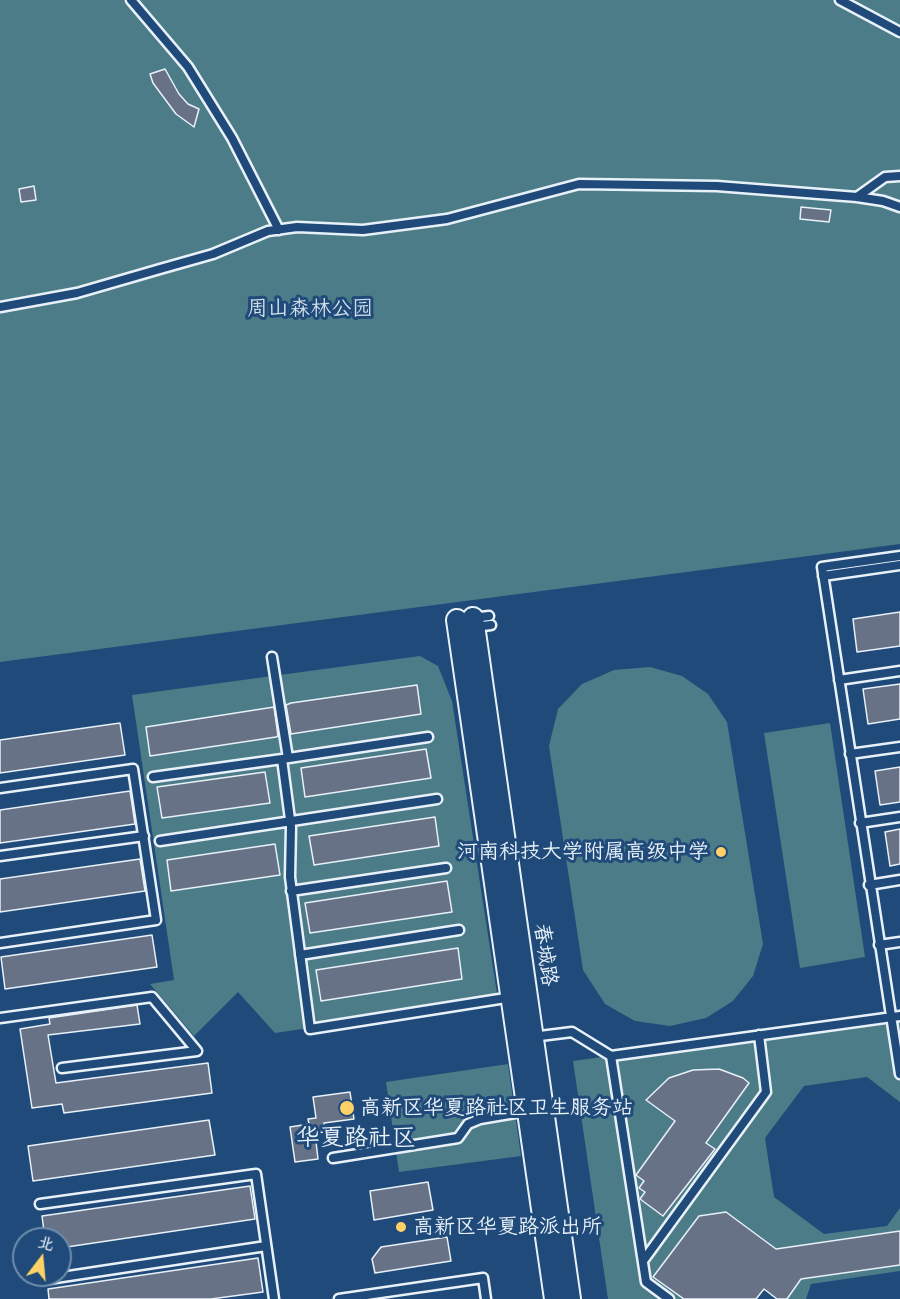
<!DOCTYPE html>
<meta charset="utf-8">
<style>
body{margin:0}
#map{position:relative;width:900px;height:1299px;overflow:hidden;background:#1f4a7a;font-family:"Playpen Sans","LXGW WenKai TC",sans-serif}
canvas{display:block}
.north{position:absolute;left:12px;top:1227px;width:60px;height:60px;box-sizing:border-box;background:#1f4a7a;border:2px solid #6f8dac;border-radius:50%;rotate:16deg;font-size:16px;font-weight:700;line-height:24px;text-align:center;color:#e8f1f8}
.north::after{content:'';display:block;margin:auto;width:21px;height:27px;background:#ffd166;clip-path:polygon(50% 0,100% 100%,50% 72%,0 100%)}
</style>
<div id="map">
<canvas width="900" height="1299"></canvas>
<div class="north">北</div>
</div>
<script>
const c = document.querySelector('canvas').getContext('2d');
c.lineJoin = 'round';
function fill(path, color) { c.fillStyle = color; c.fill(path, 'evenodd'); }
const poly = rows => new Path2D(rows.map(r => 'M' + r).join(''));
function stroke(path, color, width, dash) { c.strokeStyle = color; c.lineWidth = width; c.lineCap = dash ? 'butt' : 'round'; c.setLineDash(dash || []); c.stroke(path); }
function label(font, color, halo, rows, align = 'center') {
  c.font = font + ' "Playpen Sans","LXGW WenKai TC",sans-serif'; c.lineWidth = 6; c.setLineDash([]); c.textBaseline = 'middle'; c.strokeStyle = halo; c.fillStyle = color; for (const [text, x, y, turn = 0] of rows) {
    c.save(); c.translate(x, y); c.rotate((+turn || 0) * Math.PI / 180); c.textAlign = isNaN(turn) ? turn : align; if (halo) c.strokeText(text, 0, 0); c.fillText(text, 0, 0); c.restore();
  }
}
const green = poly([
 [0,0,900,0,900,544,0,662],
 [420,656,438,666,452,701,498,1000,275,1033,238,992,194,1036,150,984,174,980,132,695],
 [417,685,421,714,292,703],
 [271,708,276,737,150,755,146,727],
 [426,749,430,778,305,797,301,768],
 [265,772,270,803,162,818,157,787],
 [434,817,439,846,313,865,309,836],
 [275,844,280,875,171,890,167,860],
 [447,881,452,912,310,933,305,903],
 [458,949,462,979,320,1000,316,970],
 [650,667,682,676,708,694,727,722,763,944,753,976,733,1001,706,1018,670,1026,635,1021,605,1004,583,970,549,746,558,709,582,684,614,670],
 [830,723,865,957,800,968,764,733],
 [900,1016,900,1102,867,1077,804,1086,765,1138,774,1197,824,1234,887,1226,900,1208,900,1231,776,1249,726,1212,699,1216,654,1277,684,1299,608,1299,573,1061],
 [719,1069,743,1078,749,1083,706,1143,714,1150,664,1216,640,1200,645,1192,640,1188,644,1181,636,1175,675,1121,646,1099,669,1078,693,1070],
 [508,1064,521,1156,399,1172,386,1082],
 [900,1265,900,1271,811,1284,806,1299,787,1299,801,1279]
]);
const building = poly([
 [165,69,179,94,188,104,199,109,194,127,176,114,153,83,150,74,165,69],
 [34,186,36,200,21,202,19,189,34,186],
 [801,207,831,210,829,222,800,219,801,207],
 [900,612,900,646,857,652,853,619,900,612],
 [900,684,900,719,868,724,863,689,900,684],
 [417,685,421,714,291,734,286,705,291,703,417,685],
 [274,707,278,736,276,737,150,756,146,727,274,707],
 [120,723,125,755,0,773,0,740,120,723],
 [426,749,431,778,305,797,301,768,426,749],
 [900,767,900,802,880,805,875,771,900,767],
 [265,772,270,803,162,818,157,787,265,772],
 [130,791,135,824,0,843,0,810,130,791],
 [435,817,439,846,314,865,309,836,435,817],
 [900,829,900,864,890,866,885,832,900,829],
 [275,844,280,875,171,891,167,860,275,844],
 [140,859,145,891,0,912,0,879,140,859],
 [447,881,452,912,310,933,305,903,447,881],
 [152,935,157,967,5,989,1,957,152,935],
 [458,948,462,979,321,1001,316,970,458,948],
 [137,1005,140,1024,48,1035,56,1083,208,1063,212,1093,64,1113,62,1104,32,1108,20,1029,50,1024,49,1018,137,1005],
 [719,1069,743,1078,749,1083,706,1143,715,1149,663,1216,640,1199,645,1192,639,1188,644,1181,636,1175,675,1121,646,1100,669,1078,693,1070,719,1069],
 [350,1092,354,1119,324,1123,325,1132,315,1133,318,1159,295,1162,290,1127,309,1124,308,1119,316,1118,313,1097,350,1092],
 [209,1120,215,1155,33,1181,28,1146,209,1120],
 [428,1182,433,1210,374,1220,370,1191,428,1182],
 [250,1186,255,1219,60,1248,60,1239,45,1239,42,1216,250,1186],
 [726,1212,776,1249,900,1231,900,1265,801,1279,787,1299,777,1299,764,1289,756,1299,684,1299,653,1277,699,1216,726,1212],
 [447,1237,451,1261,375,1273,372,1259,381,1247,447,1237],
 [258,1258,263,1292,211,1299,49,1299,48,1289,258,1258]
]);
const service = poly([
 [131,0,188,67,232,138,279,230],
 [840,0,900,32],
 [857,197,885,177,900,176],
 [0,307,77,293,160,269,213,254,268,231,297,227,363,230,447,219,579,184,717,186,857,197,883,201,900,207],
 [900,556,822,567,900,1074],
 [823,576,900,565],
 [472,618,489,616],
 [474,627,491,625],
 [272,657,288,758],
 [839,680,900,671],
 [428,737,282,759,291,827,290,877,310,1029,512,997],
 [850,754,900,747],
 [153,777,282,759],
 [0,788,133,769,156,920,0,943],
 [860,823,900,817],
 [160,841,437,799],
 [0,856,144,836],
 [869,885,900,880],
 [291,891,446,868],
 [879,945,900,942],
 [300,955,459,930],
 [0,1018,152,997,197,1051,62,1068],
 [532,1037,572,1032,611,1056],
 [333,1158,458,1138,468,1124,480,1119,527,1111],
 [40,1204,256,1174,274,1299],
 [643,1261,766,1092,759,1035],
 [49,1279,266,1246],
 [339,1299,483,1278,486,1299],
 [669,1299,646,1282,611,1056,900,1016]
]);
const tertiary = poly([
 [473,618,570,1299],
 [457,620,555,1299]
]);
const markers = [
 [721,852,6,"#ffd166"],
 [347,1108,8,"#ffd166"],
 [401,1227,6,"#ffd166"]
];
const parkNames = [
 ["周山森林公园",310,309]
];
const poiNames = [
 ["河南科技大学附属高级中学",709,852,"right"],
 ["高新区华夏路社区卫生服务站",360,1108],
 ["高新区华夏路派出所",413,1227]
];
const streetNames = [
 ["春城路",545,955,82]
];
const quarterNames = [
 ["华夏路社区",356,1138]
];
fill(green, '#4c7c87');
fill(building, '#677286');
stroke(building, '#e8f1f8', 1.5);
stroke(service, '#e8f1f8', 13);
stroke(tertiary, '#e8f1f8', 24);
stroke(service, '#1f4a7a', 8);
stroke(tertiary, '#1f4a7a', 20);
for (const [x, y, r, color] of markers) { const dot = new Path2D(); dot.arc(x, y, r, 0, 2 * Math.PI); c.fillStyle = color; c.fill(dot); stroke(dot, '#1f4a7a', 2); }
label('21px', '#d1dfe7', '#1f4a7a', parkNames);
label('21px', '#e8f1f8', '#1f4a7a', poiNames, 'left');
label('21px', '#e8f1f8', '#1f4a7a', streetNames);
label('24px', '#e8f1f8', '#1f4a7a', quarterNames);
</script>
